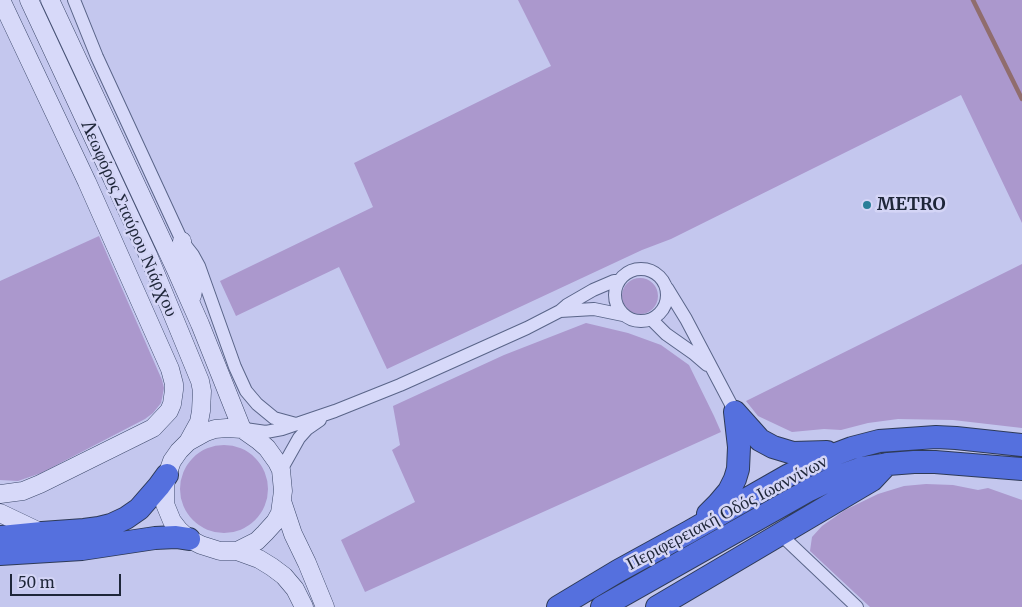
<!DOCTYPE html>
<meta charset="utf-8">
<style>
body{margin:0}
#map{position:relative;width:1022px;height:607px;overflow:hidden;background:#c4c7ee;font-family:Merriweather,serif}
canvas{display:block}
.scale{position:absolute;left:10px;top:574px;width:111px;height:22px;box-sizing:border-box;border:2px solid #1e2639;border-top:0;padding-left:6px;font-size:15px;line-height:18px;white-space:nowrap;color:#1e2639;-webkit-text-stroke:4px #d4d5f6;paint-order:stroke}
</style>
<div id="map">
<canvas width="1022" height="607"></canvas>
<div class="scale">50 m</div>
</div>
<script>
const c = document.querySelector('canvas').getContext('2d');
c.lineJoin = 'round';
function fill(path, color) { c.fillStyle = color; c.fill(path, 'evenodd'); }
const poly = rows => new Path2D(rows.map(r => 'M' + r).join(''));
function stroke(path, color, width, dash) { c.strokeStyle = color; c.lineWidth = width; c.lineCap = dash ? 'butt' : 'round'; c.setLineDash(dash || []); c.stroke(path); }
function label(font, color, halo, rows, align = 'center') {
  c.font = font + ' Merriweather,serif'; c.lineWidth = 5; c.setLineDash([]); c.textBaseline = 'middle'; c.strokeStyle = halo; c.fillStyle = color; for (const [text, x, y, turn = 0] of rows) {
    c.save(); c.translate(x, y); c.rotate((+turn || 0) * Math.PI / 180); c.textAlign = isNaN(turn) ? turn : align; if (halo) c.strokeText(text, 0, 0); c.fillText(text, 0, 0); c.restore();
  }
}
const green = poly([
 [518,0,1022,0,1022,223,961,95,671,239,642,250,387,369,339,267,236,316,220,281,373,207,354,163,551,66],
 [99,236,162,380,164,388,161,403,153,413,145,419,41,473,18,481,0,480,0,281],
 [1022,264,1022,428,953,420,898,419,868,423,841,430,824,429,792,432,758,416,746,401],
 '622 296a18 18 0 1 1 36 0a18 18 0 1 1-36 0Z',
 [586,323,628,333,661,345,689,365,714,416,721,432,365,592,341,540,415,502,392,450,400,445,393,406,504,355],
 '180 489a44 44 0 1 1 88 0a44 44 0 1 1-88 0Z',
 [926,484,953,485,978,490,988,488,1022,500,1022,607,870,607,810,551,812,537,822,526,845,510,878,494,904,486]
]);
const stream = poly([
 [973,0,1022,99]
]);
const street = poly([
 [74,0,97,57,182,241,193,255,199,266,235,367,246,391,257,404,274,418,296,424],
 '615 295a26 26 0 1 1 52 0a26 26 0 1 1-52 0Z',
 [667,288,686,319,735,412],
 [560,311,594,309,623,315],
 [652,320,666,334,693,353,707,365],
 [245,429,266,432,282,429,335,411,400,385,527,328,560,311,567,305,593,290,614,281,619,281],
 [281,470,299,438,307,429,320,420],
 [780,534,857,607]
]);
const secondary = poly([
 [29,0,148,255,200,381,202,391,201,411,199,422,188,442],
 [50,0,176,270,200,324,242,429],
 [182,241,183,249,192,278,193,291,192,296],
 [227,428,242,429,259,441,267,448,277,462,281,470,283,491,280,513,275,522,265,533,257,541,237,551,220,551,201,545,189,539,179,530,172,521,165,504,165,487,167,475,172,461,179,451,188,442,206,432,215,429,227,428],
 [0,494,23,491,40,484,153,428,169,411,172,404,174,390,174,384,170,369,87,182,1,0],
 [282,501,293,534,307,563,325,607],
 [0,513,42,533],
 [237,551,259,559,272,567,284,576,295,589,304,607]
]);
const highway = poly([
 [735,412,760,440,773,447,793,453,827,452],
 [708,514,718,504,729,491,735,479,738,469,739,447,735,412],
 [0,537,42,533,84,530,99,528,111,525,126,518,139,509,159,486,167,475],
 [0,554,82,549,155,538,176,537,189,539],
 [558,607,618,571,689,532,789,475,815,462,852,448,879,441,936,437,956,438,1022,445],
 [602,607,809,490,834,478,862,468,888,464,914,462,935,462,1022,469],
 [657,607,872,480,887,464]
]);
const markers = [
 [867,205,5,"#2a7f99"]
];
const poiNames = [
 ["METRO",877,205]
];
const streetNames = [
 ["Λεωφόρος Σταύρου Νιάρχου",129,219,66],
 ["Περιφερειακή Οδός Ιωαννίνων",727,513,-28]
];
fill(green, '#ab98cd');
stroke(stream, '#906d6d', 4.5);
stroke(street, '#5a6589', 14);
stroke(secondary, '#3d496b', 19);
stroke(highway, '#2e3a57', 24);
stroke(street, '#d7d9f9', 12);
stroke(secondary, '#d7d9f9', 18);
stroke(highway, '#5570de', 22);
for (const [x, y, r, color] of markers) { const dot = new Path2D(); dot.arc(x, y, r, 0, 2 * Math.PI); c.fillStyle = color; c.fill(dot); stroke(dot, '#d4d5f6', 2); }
label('bold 18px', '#1e2639', '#d4d5f6', poiNames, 'left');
label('18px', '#1e2639', '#d4d5f6', streetNames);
</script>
